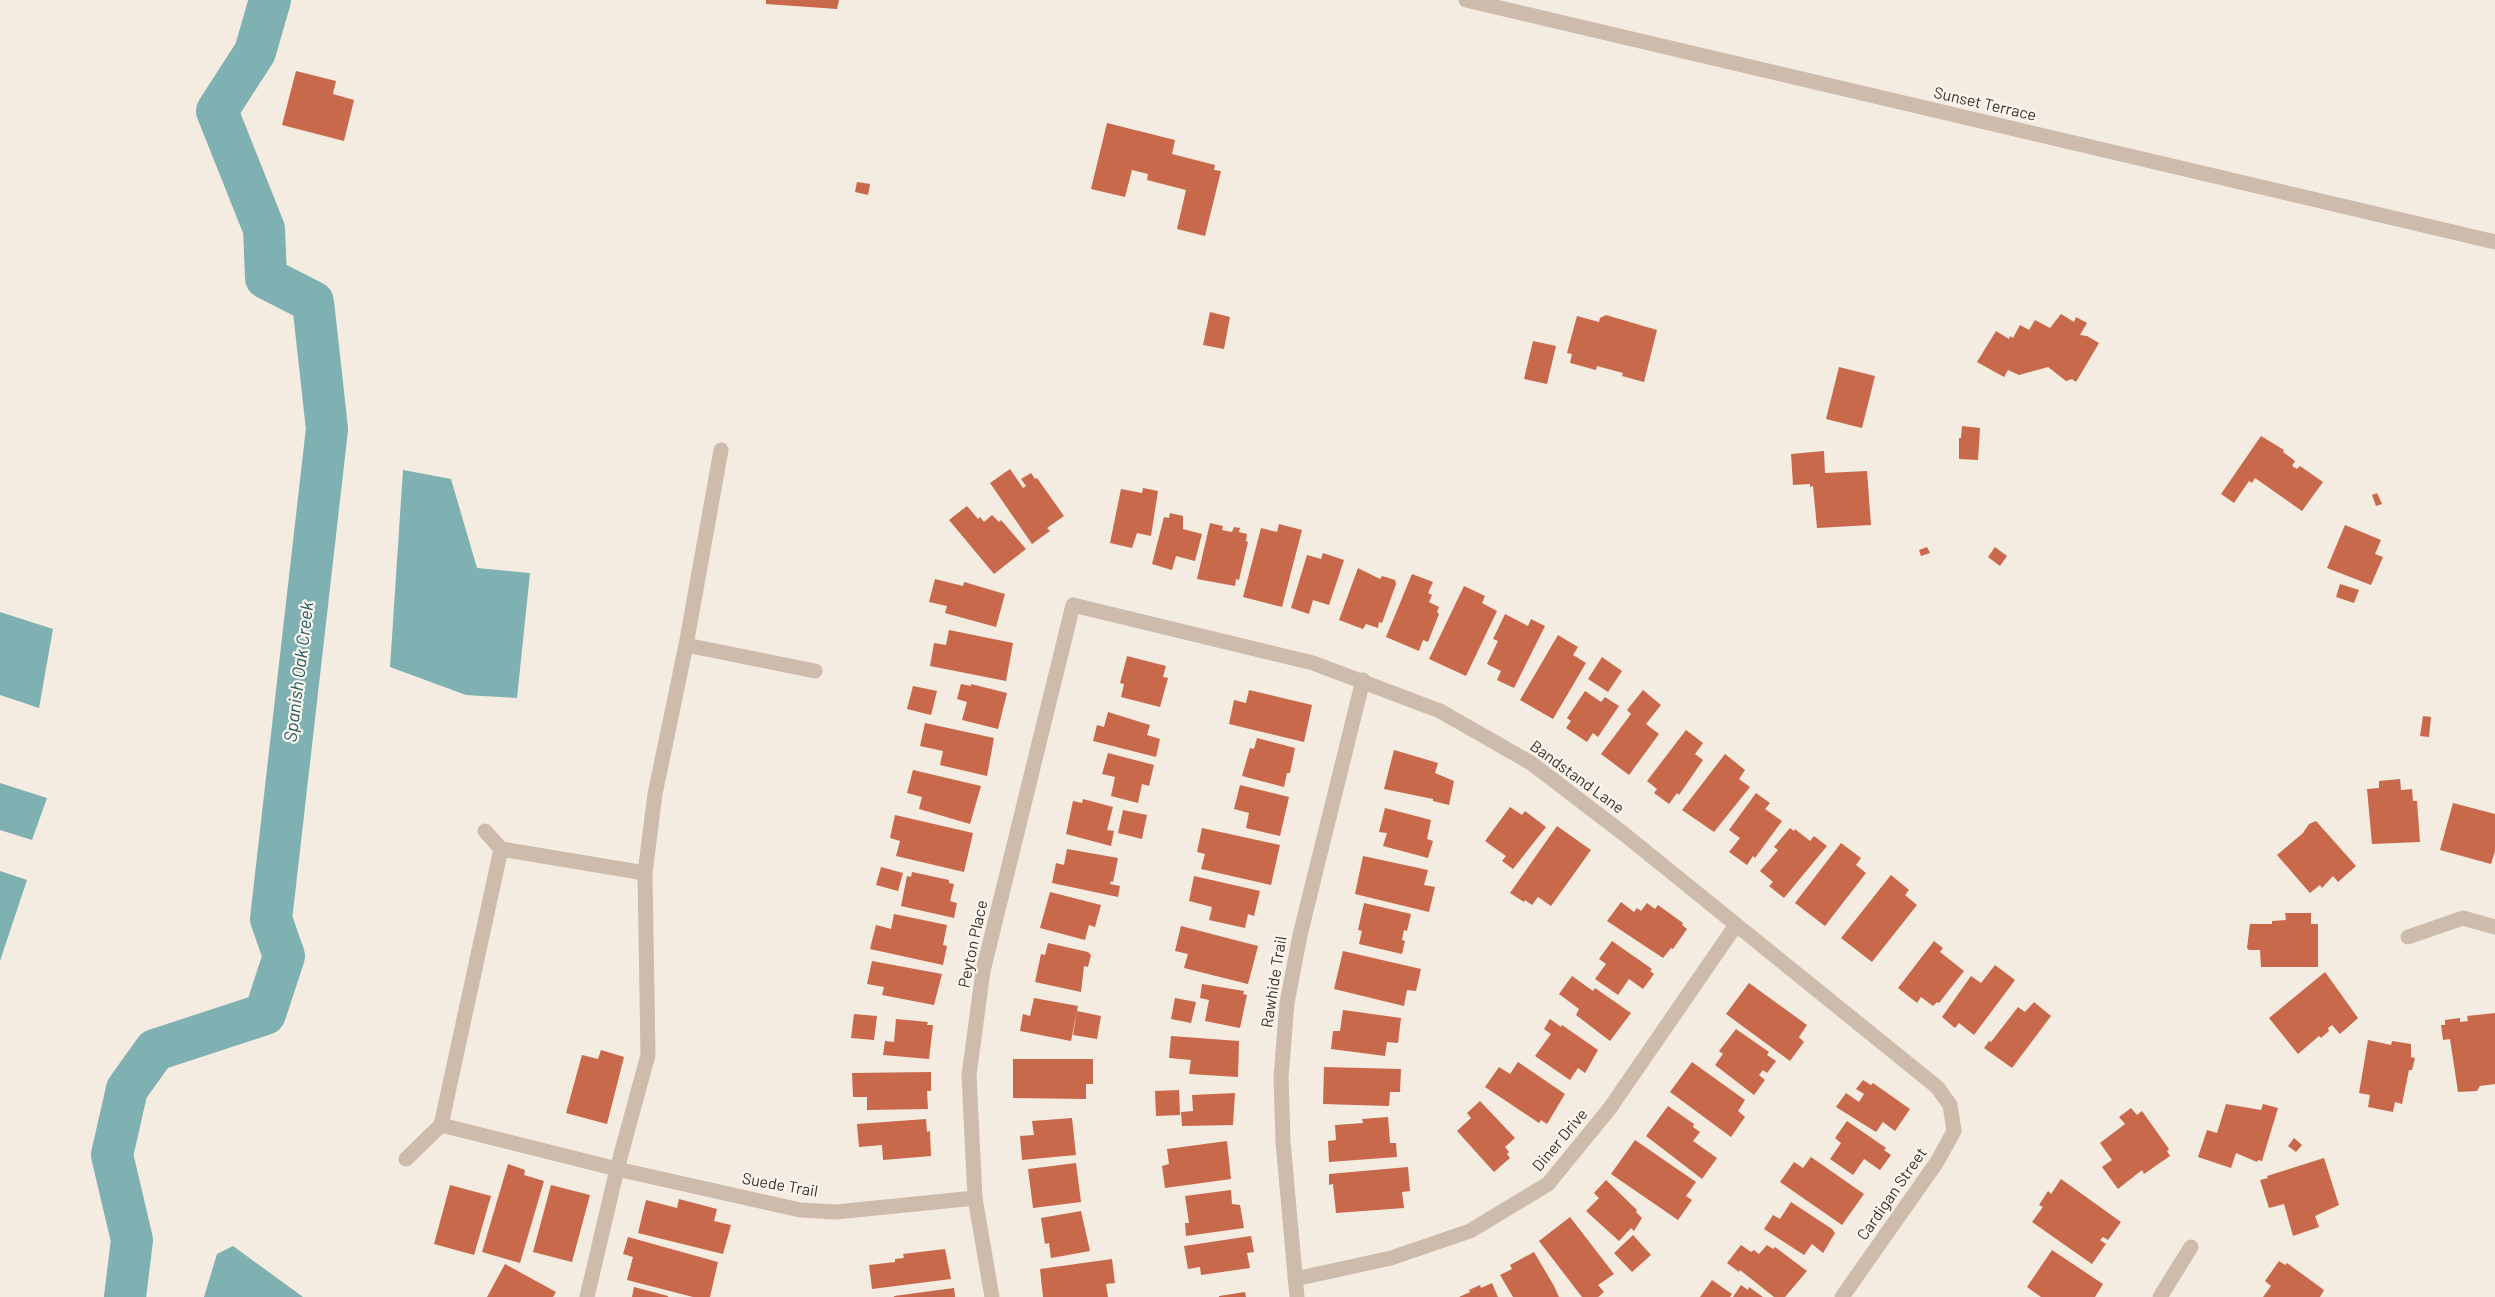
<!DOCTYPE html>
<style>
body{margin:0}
canvas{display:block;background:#f4ebe1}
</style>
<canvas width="2495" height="1297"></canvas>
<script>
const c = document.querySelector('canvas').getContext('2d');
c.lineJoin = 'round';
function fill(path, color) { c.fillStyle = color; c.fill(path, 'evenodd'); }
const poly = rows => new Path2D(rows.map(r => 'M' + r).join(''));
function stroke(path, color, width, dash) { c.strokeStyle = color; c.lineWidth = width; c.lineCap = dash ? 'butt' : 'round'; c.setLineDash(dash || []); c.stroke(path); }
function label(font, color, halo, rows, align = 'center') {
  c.font = font + ' Barlow,sans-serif'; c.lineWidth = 4.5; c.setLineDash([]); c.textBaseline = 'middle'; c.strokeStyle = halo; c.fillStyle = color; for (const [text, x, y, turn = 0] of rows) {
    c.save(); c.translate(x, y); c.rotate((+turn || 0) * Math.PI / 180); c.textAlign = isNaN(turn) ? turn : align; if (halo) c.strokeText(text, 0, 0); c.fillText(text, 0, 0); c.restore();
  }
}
const water = poly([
 [403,470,451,479,477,568,530,573,517,698,466,695,390,667],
 [0,612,53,629,39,708,0,695],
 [0,783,47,798,32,840,0,830],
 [0,871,27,880,0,961],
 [233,1246,303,1297,204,1297,217,1254]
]);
const river = poly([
 [125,1297,132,1240,112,1155,127,1089,155,1050,265,1014,284,956,271,919,327,429,313,302,266,278,264,229,217,111,255,52,270,0]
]);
const building = poly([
 [766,0,839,0,837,9,766,4],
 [296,71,336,81,333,94,354,100,344,141,282,125],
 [1107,123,1175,140,1172,154,1215,165,1214,170,1221,171,1205,236,1177,229,1186,190,1147,180,1148,174,1132,170,1125,197,1091,189],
 [857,182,870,184,868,195,855,192],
 [1210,312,1230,317,1224,349,1203,345],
 [2061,314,2074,322,2076,317,2087,323,2080,335,2087,336,2099,343,2076,382,2072,379,2066,381,2048,367,2019,375,2008,370,2004,377,1977,362,1996,331,2009,339,2010,336,2013,338,2020,325,2029,330,2035,320,2050,328],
 [1606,315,1657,330,1644,382,1622,376,1623,373,1597,366,1596,370,1570,363,1572,354,1567,353,1577,316,1599,322,1600,318],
 [1533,341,1556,346,1547,384,1524,379],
 [1839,367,1875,376,1862,428,1826,419],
 [1962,426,1980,428,1978,460,1959,459,1959,438,1961,438],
 [2261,436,2284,450,2283,452,2295,461,2292,466,2297,469,2300,466,2323,482,2302,511,2255,478,2252,483,2249,481,2234,503,2221,494],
 [1824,451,1825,473,1867,471,1871,525,1817,528,1813,486,1810,487,1810,484,1793,485,1791,454],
 [1010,469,1023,488,1026,486,1021,479,1031,473,1035,479,1037,478,1064,516,1047,528,1050,531,1032,544,990,483],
 [1143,488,1158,491,1151,536,1137,533,1132,548,1110,543,1121,489,1142,493],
 [2377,493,2382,504,2376,506,2372,495],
 [967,506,978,519,980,517,984,522,992,515,999,522,1001,520,1026,549,994,574,949,520],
 [1170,513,1183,516,1183,529,1202,534,1195,561,1176,556,1172,570,1152,564,1164,517,1169,518],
 [1210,523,1223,526,1222,530,1232,532,1234,527,1240,528,1239,532,1247,534,1246,541,1248,542,1239,580,1236,579,1235,586,1197,579],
 [1279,524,1302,530,1282,607,1243,597,1261,528,1277,532],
 [2345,525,2381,540,2375,554,2383,557,2371,585,2327,568],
 [1927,547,1930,553,1921,556,1919,550],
 [1995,547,2007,556,2000,566,1988,557],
 [1323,553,1344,560,1329,605,1313,600,1309,614,1291,608,1307,555,1321,559],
 [1358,568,1380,579,1382,576,1395,580,1396,584,1382,623,1379,622,1378,628,1366,624,1363,629,1339,620],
 [1412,574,1433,582,1428,593,1432,595,1429,602,1439,607,1437,612,1439,614,1428,642,1423,640,1419,651,1386,637],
 [935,579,963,586,964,582,1005,594,996,627,945,613,947,606,929,602],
 [2340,584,2359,590,2354,603,2336,597],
 [1464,586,1485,596,1482,603,1497,611,1466,676,1429,659],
 [1505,614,1528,626,1531,619,1545,626,1514,688,1497,680,1501,671,1487,664,1498,641,1493,639],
 [949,630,1013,643,1006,681,930,666,934,643,946,645],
 [1558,635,1578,647,1573,655,1586,663,1553,719,1520,700],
 [1127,656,1166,666,1163,677,1168,678,1160,707,1121,697,1124,684,1120,683],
 [1602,657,1622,671,1608,692,1588,679],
 [961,684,971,686,971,684,1007,693,998,729,962,720,967,702,957,699],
 [913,686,937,691,931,715,907,709],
 [1249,690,1312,705,1304,742,1229,724,1234,700,1246,703],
 [1643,690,1661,705,1646,724,1659,734,1629,775,1601,754,1631,714,1627,710],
 [1585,691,1601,702,1605,697,1619,706,1598,737,1593,733,1587,742,1566,728,1571,721,1567,718],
 [1108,712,1150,725,1147,735,1160,739,1156,757,1093,741,1097,725,1104,727],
 [2423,716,2431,717,2429,737,2420,736],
 [925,723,994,738,987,776,940,765,943,751,920,746],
 [1686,730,1703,743,1695,754,1703,760,1679,795,1677,793,1669,804,1654,793,1657,789,1647,781],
 [1257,738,1295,748,1290,773,1287,773,1284,787,1242,776,1250,748,1254,749],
 [1394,750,1438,763,1435,773,1454,781,1449,805,1433,801,1433,799,1384,789],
 [1108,753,1154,765,1149,786,1142,784,1138,803,1111,796,1115,777,1102,774],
 [1725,754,1745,770,1739,779,1750,787,1714,832,1682,810],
 [913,770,981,786,970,824,919,809,922,797,907,793],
 [2400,779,2401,790,2412,789,2413,801,2417,801,2420,842,2372,844,2367,789,2379,788,2379,781],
 [1240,785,1289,797,1280,836,1246,828,1249,813,1234,809],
 [1756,793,1770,803,1765,809,1782,821,1755,858,1753,856,1747,865,1729,852,1740,838,1729,830],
 [1083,799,1113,807,1107,830,1114,831,1111,846,1066,834,1073,801,1082,803],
 [2453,803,2495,814,2495,851,2491,864,2440,850],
 [1510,807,1522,815,1525,811,1546,827,1513,869,1502,861,1506,856,1485,841],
 [1385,808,1431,820,1427,839,1433,841,1428,858,1383,846,1387,833,1379,832],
 [1123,810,1147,815,1142,839,1118,833],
 [895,815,973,833,964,872,896,856,900,841,890,838],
 [2316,821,2356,866,2338,882,2333,876,2322,888,2320,885,2310,893,2277,855,2303,833,2309,824],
 [1557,826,1591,850,1551,906,1538,897,1532,905,1525,900,1524,902,1510,893],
 [1202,828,1280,845,1271,885,1201,869,1205,854,1197,852],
 [1790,828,1794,831,1795,829,1810,841,1814,836,1827,846,1784,898,1769,886,1773,882,1760,871,1778,850,1774,847],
 [1841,843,1861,858,1856,865,1866,873,1825,926,1795,903],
 [1067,849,1118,858,1113,882,1111,881,1110,884,1120,886,1118,897,1052,883,1056,863,1064,865],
 [1363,856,1428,870,1424,885,1435,887,1429,912,1355,894],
 [881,867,903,873,898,891,876,885],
 [912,872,949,880,949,883,954,884,950,901,957,903,954,918,901,906,907,876,911,877],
 [1891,875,1909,890,1905,895,1917,905,1872,962,1841,938],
 [1194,876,1260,891,1254,916,1248,914,1245,928,1209,920,1212,907,1189,901],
 [1050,892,1101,905,1095,927,1089,925,1085,940,1040,928],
 [1621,902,1634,912,1637,908,1641,911,1647,903,1655,909,1658,905,1683,923,1682,925,1687,929,1673,949,1671,948,1663,958,1607,921],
 [1364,903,1411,914,1407,931,1404,930,1402,940,1405,941,1402,954,1359,944,1362,931,1358,930],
 [2285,913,2311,913,2311,924,2318,924,2318,967,2261,967,2260,950,2249,950,2247,948,2250,924,2272,924,2272,921,2286,920],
 [894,914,947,925,943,945,947,946,943,965,870,949,876,925,891,929],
 [1181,926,1258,946,1248,984,1184,968,1188,954,1175,951],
 [1612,941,1652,969,1650,971,1654,974,1643,989,1629,979,1618,995,1595,979,1606,964,1599,959],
 [1934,941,1943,948,1940,952,1964,971,1939,1003,1937,1002,1933,1006,1921,997,1917,1003,1898,988],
 [1048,943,1088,952,1091,955,1088,967,1084,966,1081,992,1035,982,1041,954,1045,955],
 [1343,951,1421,969,1416,991,1407,990,1404,1006,1334,989],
 [872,961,942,974,934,1005,882,995,884,987,867,984],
 [1995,965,2015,980,1974,1035,1959,1023,1955,1028,1942,1017,1971,976,1981,983],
 [2325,972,2358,1018,2340,1034,2332,1025,2328,1028,2329,1031,2321,1038,2319,1036,2298,1054,2269,1018],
 [1572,976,1593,991,1595,988,1631,1013,1610,1041,1576,1015,1579,1009,1559,994],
 [1749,983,1807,1025,1799,1037,1804,1042,1790,1061,1726,1014],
 [1202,984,1244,991,1243,994,1247,995,1240,1028,1205,1021,1209,1000,1200,998],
 [1034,998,1078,1006,1071,1041,1020,1031,1023,1014,1030,1016],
 [1175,998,1196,1002,1191,1023,1171,1019],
 [2034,1002,2051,1016,2012,1068,1984,1048,1989,1041,1991,1042,2018,1007,2025,1012],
 [1343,1010,1401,1018,1398,1043,1387,1042,1385,1056,1331,1049,1333,1031,1340,1031],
 [1077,1011,1101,1016,1097,1039,1073,1035],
 [2495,1013,2495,1084,2480,1086,2477,1091,2458,1092,2450,1039,2443,1040,2441,1025,2445,1025,2445,1020,2460,1018,2460,1022,2468,1021,2467,1016],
 [854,1014,877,1016,874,1040,851,1038],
 [896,1019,928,1022,927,1025,933,1025,929,1059,883,1055,885,1041,894,1042],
 [1550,1019,1561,1027,1562,1025,1598,1050,1585,1073,1578,1068,1570,1080,1535,1056,1551,1034,1544,1029],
 [1736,1029,1769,1052,1767,1055,1776,1061,1767,1073,1763,1070,1759,1075,1765,1080,1754,1095,1715,1065,1723,1054,1719,1051],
 [1171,1036,1239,1041,1238,1077,1189,1074,1191,1060,1169,1058],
 [2368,1040,2391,1045,2392,1041,2411,1044,2411,1057,2415,1058,2412,1070,2409,1070,2402,1104,2395,1102,2393,1112,2368,1107,2370,1095,2359,1093],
 [601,1050,624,1057,607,1124,566,1113,582,1055,598,1059],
 [1013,1059,1093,1059,1093,1084,1086,1084,1086,1099,1013,1098],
 [1518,1062,1565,1094,1547,1124,1541,1120,1539,1123,1485,1087,1499,1067,1510,1074],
 [1692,1062,1745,1100,1738,1111,1745,1117,1731,1137,1670,1092],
 [1324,1067,1401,1069,1400,1092,1390,1092,1389,1106,1323,1104],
 [931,1072,931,1091,927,1091,928,1109,867,1110,867,1097,853,1097,852,1073],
 [1863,1080,1871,1085,1873,1083,1910,1109,1895,1131,1883,1122,1876,1132,1836,1107,1846,1093,1859,1102,1864,1094,1856,1089],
 [1179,1090,1180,1115,1156,1116,1155,1091],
 [1235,1093,1233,1125,1182,1126,1181,1112,1193,1111,1192,1095],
 [1480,1101,1515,1138,1505,1147,1509,1152,1507,1154,1510,1158,1494,1172,1457,1131,1471,1118,1467,1113],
 [2226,1104,2261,1110,2263,1104,2278,1108,2262,1161,2258,1160,2257,1162,2236,1153,2231,1168,2198,1157,2207,1130,2217,1133],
 [1668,1106,1694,1124,1693,1127,1700,1132,1693,1141,1717,1158,1702,1179,1646,1136],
 [2131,1108,2137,1115,2142,1111,2169,1149,2167,1151,2170,1156,2144,1174,2142,1170,2118,1189,2102,1167,2112,1160,2100,1143,2125,1124,2119,1117],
 [1388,1117,1390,1143,1396,1143,1397,1157,1329,1162,1328,1141,1336,1140,1335,1125,1363,1123,1362,1119],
 [1072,1118,1076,1155,1022,1160,1020,1136,1034,1135,1032,1121],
 [926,1119,927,1132,930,1131,931,1156,883,1160,882,1145,859,1147,857,1124],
 [1847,1121,1886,1148,1884,1150,1891,1155,1880,1170,1864,1159,1853,1175,1830,1159,1841,1143,1835,1138],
 [2294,1138,2302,1145,2296,1152,2288,1146],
 [1635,1140,1696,1182,1686,1196,1692,1200,1678,1220,1611,1174],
 [1227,1141,1231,1179,1165,1188,1162,1166,1169,1164,1167,1149],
 [1811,1157,1864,1194,1842,1225,1780,1182,1794,1162,1803,1168],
 [2324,1158,2339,1205,2315,1216,2319,1227,2293,1236,2284,1204,2269,1208,2260,1180,2268,1178,2267,1176],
 [1076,1163,1081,1202,1033,1208,1028,1169],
 [508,1164,525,1170,524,1175,544,1181,520,1263,482,1252],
 [1408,1167,1410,1191,1402,1192,1404,1208,1336,1213,1333,1184,1329,1185,1329,1174],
 [2061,1179,2121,1222,2108,1240,2103,1237,2100,1240,2106,1244,2092,1264,2032,1222,2043,1207,2039,1205,2048,1191,2051,1194],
 [1606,1180,1637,1210,1636,1212,1642,1218,1634,1231,1631,1228,1619,1241,1586,1211,1599,1198,1594,1193],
 [450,1185,491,1196,474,1255,434,1244],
 [551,1185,590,1195,572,1262,533,1252],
 [1231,1190,1232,1204,1240,1205,1244,1228,1186,1236,1185,1223,1189,1223,1185,1196],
 [679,1199,717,1209,714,1221,731,1225,723,1254,638,1233,646,1200,677,1208],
 [1791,1202,1832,1229,1835,1233,1823,1253,1812,1244,1804,1255,1764,1229,1773,1215,1780,1219],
 [1081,1211,1090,1251,1051,1258,1049,1243,1045,1244,1041,1218],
 [1570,1217,1614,1274,1598,1285,1604,1292,1598,1297,1582,1297,1539,1241],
 [1633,1235,1651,1255,1632,1272,1614,1253],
 [1251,1236,1254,1252,1247,1253,1250,1268,1201,1275,1200,1267,1188,1269,1184,1246],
 [628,1237,718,1262,710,1297,693,1297,627,1280,633,1257,623,1254],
 [1741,1245,1751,1252,1754,1250,1759,1254,1767,1245,1773,1249,1775,1247,1807,1271,1785,1297,1774,1297,1740,1270,1739,1272,1727,1263],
 [945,1249,951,1279,872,1289,869,1265,895,1262,895,1259,904,1258,903,1254],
 [2052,1250,2103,1284,2095,1297,2041,1297,2027,1287],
 [1534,1252,1554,1286,1559,1297,1513,1297,1500,1275,1512,1269,1510,1265],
 [1112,1259,1115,1283,1106,1284,1108,1297,1043,1297,1040,1269],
 [2279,1261,2285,1265,2287,1263,2324,1290,2320,1297,2263,1297,2271,1286,2265,1281],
 [505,1264,556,1292,553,1297,487,1297],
 [1712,1280,1732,1294,1730,1297,1700,1297],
 [1492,1283,1498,1297,1459,1297,1470,1292,1469,1290,1480,1285,1481,1288],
 [1741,1285,1748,1290,1749,1287,1763,1297,1733,1297],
 [634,1287,668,1296,668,1297,632,1297],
 [954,1288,955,1297,894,1297,894,1296],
 [1245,1292,1246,1297,1219,1297,1219,1296]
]);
const minor = poly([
 [1466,0,2495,242],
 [686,645,815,671],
 [485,831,501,849],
 [645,873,501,849,441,1125,617,1169,800,1210,836,1212,975,1198],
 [2408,937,2463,918,2495,927],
 [406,1159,441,1125],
 [1295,1279,1391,1258,1470,1231,1548,1184,1610,1108,1736,925],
 [587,1297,617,1169,648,1055,645,873,655,794,686,645,721,450],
 [992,1297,975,1198,969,1075,983,971,1073,605,1313,663,1440,711,1531,763,1624,834,1937,1087,1950,1105,1954,1131,1937,1162,1842,1297],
 [1297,1297,1283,1142,1281,1077,1287,1003,1300,935,1363,680],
 [2160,1297,2191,1247]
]);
const streetNames = [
 ["Sunset Terrace",1985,104,13],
 ["Bandstand Lane",1577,777,36],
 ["Peyton Place",973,944,-78],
 ["Rawhide Trail",1274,982,-81],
 ["Diner Drive",1560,1140,-50],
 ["Suede Trail",780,1185,10],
 ["Cardigan Street",1892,1194,-55]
];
const waterNames = [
 ["Spanish Oak Creek",299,672,-83]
];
fill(water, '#7fb0b2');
stroke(river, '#7fb0b2', 42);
fill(building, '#c8694b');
stroke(minor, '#cdbbac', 15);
label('16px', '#3b302b', '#fbf5ee', streetNames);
label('italic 18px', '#1f5a5e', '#fbf5ee', waterNames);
</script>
